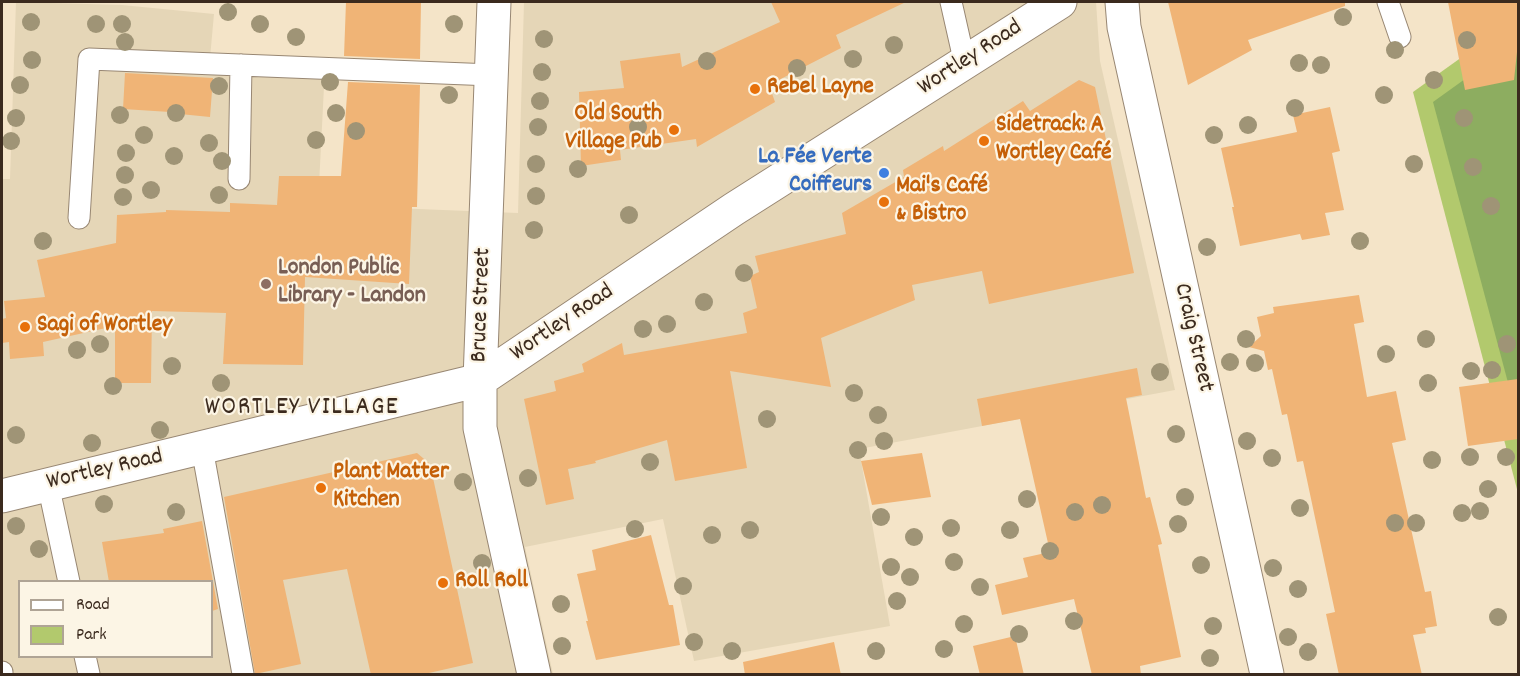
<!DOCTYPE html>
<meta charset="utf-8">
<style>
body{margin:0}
#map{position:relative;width:1520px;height:676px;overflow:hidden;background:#f4e4c8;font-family:Dekko,sans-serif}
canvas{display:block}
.frame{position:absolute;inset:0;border:3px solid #3b2a1e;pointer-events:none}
.legend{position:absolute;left:18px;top:580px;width:195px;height:78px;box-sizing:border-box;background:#fcf5e5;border:2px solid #afa495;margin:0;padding:8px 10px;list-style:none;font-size:18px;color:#3b2a1e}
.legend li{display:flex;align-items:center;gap:12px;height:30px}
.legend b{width:30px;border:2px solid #afa495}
</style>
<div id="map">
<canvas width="1520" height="676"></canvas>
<div class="frame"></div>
<ul class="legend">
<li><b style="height:8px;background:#fff"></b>Road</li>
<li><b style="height:16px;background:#b2c96d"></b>Park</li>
</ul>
</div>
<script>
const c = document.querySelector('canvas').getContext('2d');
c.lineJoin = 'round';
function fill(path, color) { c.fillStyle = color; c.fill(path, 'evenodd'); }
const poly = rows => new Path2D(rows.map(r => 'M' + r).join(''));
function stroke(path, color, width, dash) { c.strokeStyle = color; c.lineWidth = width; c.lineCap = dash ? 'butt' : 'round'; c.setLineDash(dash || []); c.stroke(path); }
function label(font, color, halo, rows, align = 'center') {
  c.font = font + ' Dekko,sans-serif'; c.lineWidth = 4.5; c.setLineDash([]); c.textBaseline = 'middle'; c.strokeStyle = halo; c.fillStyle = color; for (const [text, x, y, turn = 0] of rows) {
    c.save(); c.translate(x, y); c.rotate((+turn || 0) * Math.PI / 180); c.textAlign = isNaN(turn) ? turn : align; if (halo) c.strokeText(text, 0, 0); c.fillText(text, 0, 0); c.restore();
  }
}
const built = poly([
 [16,2,122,5,214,14,210,58,325,67,318,205,518,213,524,2,1096,2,1100,61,1175,390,859,449,890,626,694,661,663,519,525,547,553,674,2,674,2,179,10,179],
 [20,582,212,582,212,656,20,656]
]);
const green = poly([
 [1518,17,1518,493,1413,92]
]);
const forest = poly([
 [1518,41,1518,420,1433,102]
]);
const building = poly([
 [346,2,421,2,420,59,344,56],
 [771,2,906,2,836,35,841,48,769,85,775,102,697,147,696,139,620,150,621,160,581,166,579,92,624,88,620,61,680,53,682,67,780,22],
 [1168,2,1345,2,1345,6,1248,40,1252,50,1188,85],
 [1448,2,1518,2,1518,52,1517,52,1514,80,1465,90],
 [125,73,213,78,210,117,170,113,170,112,123,109],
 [1079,80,1095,87,1134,273,989,304,982,271,912,285,915,300,821,338,831,387,730,371,747,468,675,481,667,440,595,461,596,463,568,469,574,499,546,505,524,399,556,391,554,381,584,372,582,364,622,343,624,355,747,333,743,313,757,308,750,276,759,272,755,256,846,234,842,213,904,177,903,170,943,146,944,151,1023,101,1030,111],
 [348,82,420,85,417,207,412,207,409,284,305,277,303,365,223,364,226,313,152,311,151,383,115,383,115,326,43,342,44,356,10,359,9,342,2,343,2,319,6,318,4,301,45,297,37,260,116,243,117,215,166,212,166,210,230,212,230,203,277,205,279,176,341,176],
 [1330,107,1340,151,1332,153,1344,210,1325,213,1330,235,1302,240,1300,234,1240,246,1232,207,1234,207,1221,148,1297,132,1293,115],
 [1359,295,1364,322,1354,324,1367,397,1396,391,1406,440,1392,443,1425,592,1431,591,1437,626,1425,628,1426,633,1413,635,1422,675,1339,675,1326,614,1335,612,1303,461,1297,462,1287,414,1282,415,1272,369,1268,370,1264,351,1249,347,1261,336,1257,317,1274,313,1273,307],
 [1137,368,1142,395,1126,398,1146,498,1150,497,1162,544,1158,545,1181,657,1140,666,1141,675,1092,675,1074,599,1002,615,995,585,1028,577,1023,558,1050,552,1020,419,982,426,977,399],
 [1518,379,1518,439,1468,446,1459,387],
 [417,453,430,464,473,663,420,675,371,675,347,569,283,580,301,664,255,674,224,497],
 [922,453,931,497,872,505,861,461],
 [202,521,218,609,212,611,212,582,109,582,102,542,164,533,163,529],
 [651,535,669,605,673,605,680,645,596,660,586,621,588,621,577,574,596,570,592,550],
 [1015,636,1024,675,980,675,973,646],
 [834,642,841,675,745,675,743,662]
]);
const lane = poly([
 [951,2,965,64],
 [1388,2,1400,37],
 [239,179,241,65],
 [79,218,89,59,492,75],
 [202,448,243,674],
 [48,484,69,582],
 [85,656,89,674],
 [2,672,2,674]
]);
const street = poly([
 [1122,2,1124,27,1267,674]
]);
const secondary = poly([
 [494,2,480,380,480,428,534,674],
 [2,496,480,380,734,209,1060,2]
]);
const trees = [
 [228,12],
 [1343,17],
 [31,22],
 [96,24],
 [122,24],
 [260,24],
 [454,24],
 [296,37],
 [544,39],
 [1467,40],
 [125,42],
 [894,45],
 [1395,50],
 [853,59],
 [32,60],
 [707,61],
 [1299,63],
 [1321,65],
 [797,68],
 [542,72],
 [1434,80],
 [330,82],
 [20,85],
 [219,86],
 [449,95],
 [1384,95],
 [540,101],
 [1295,108],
 [176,113],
 [336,113],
 [120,115],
 [16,118],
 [1464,118],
 [1248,125],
 [538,127],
 [638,127],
 [356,131],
 [144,135],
 [1214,135],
 [316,140],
 [11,141],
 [209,143],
 [126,153],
 [174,156],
 [222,161],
 [536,164],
 [1414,164],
 [1473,167],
 [578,169],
 [125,175],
 [151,190],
 [219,195],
 [536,196],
 [123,197],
 [1491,206],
 [629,215],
 [534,230],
 [43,241],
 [1360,241],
 [1207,247],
 [744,273],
 [704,302],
 [667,324],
 [643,329],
 [1246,339],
 [1426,339],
 [100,344],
 [1507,344],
 [77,350],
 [1386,354],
 [1230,362],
 [1255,363],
 [172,366],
 [1492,370],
 [1471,371],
 [1160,372],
 [221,383],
 [1428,383],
 [113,386],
 [854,393],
 [878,415],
 [767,419],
 [160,430],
 [1176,434],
 [16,435],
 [884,441],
 [1247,441],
 [92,443],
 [858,450],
 [1470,457],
 [1506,457],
 [1272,458],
 [1432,460],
 [650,462],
 [528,478],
 [463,482],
 [1488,489],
 [1185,497],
 [1027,499],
 [104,504],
 [1102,505],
 [1300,508],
 [1480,511],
 [176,512],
 [1075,512],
 [1462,513],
 [881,517],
 [1395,523],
 [1416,523],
 [1178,524],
 [16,526],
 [951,528],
 [635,529],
 [750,530],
 [1010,530],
 [712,535],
 [914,537],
 [39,549],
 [1050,551],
 [954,562],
 [482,563],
 [1201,565],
 [891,567],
 [1273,568],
 [910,577],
 [683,586],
 [980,587],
 [1298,589],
 [897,601],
 [561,604],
 [1498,617],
 [1074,621],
 [964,624],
 [1213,626],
 [1019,634],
 [1288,637],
 [694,642],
 [562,646],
 [944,649],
 [732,651],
 [876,651],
 [1308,652],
 [1210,658]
];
const markers = [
 [755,89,6,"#e8710a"],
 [674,130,6,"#e8710a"],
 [984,141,6,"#e8710a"],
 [884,173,6,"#3f7fe0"],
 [884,202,6,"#e8710a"],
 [266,284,6,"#8d6e63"],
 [25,327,6,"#e8710a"],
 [321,488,6,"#e8710a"],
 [443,583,6,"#e8710a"]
];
const streetNames = [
 ["Wortley Road",971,59,-33],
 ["Bruce Street",483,305,-88],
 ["Wortley Road",563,324,-34],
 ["Craig Street",1192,338,77],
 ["Wortley Road",105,471,-13]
];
const foodNames = [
 ["Rebel Layne",767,89],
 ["Old South",662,116,"right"],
 ["Village Pub",662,144,"right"],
 ["Sidetrack: A",996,127],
 ["Wortley Café",996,155],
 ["Mai's Café",896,188],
 ["& Bistro",896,216],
 ["Sagi of Wortley",37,327],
 ["Plant Matter",333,474],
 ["Kitchen",333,502],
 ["Roll Roll",455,583]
];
const shopNames = [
 ["La Fée Verte",872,159],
 ["Coiffeurs",872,187]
];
const educationNames = [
 ["London Public",278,270],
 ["Library - Landon",278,298]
];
const neighbourhoodNames = [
 ["WORTLEY VILLAGE",302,409]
];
fill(built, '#e5d6b7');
fill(green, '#b2c96d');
fill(forest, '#8dad60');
fill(building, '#f0b476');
stroke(lane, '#988773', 23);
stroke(street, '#988773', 35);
stroke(secondary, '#988773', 35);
stroke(lane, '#fff', 21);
stroke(street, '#fff', 33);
stroke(secondary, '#fff', 33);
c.fillStyle = '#9f9476';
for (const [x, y] of trees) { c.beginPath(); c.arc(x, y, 9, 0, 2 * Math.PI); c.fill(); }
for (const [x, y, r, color] of markers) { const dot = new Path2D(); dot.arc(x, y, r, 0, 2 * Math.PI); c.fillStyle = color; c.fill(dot); stroke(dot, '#fcf5e5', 2); }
label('24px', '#3b2a1e', '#fcf5e5', streetNames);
label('bold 24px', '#c56008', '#fcf5e5', foodNames, 'left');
label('bold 24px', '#366cbe', '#fcf5e5', shopNames, 'right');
label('bold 24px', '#785e54', '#fcf5e5', educationNames, 'left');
c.letterSpacing = '1.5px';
label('26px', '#3b2a1e', '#fcf5e5', neighbourhoodNames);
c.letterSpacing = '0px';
</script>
